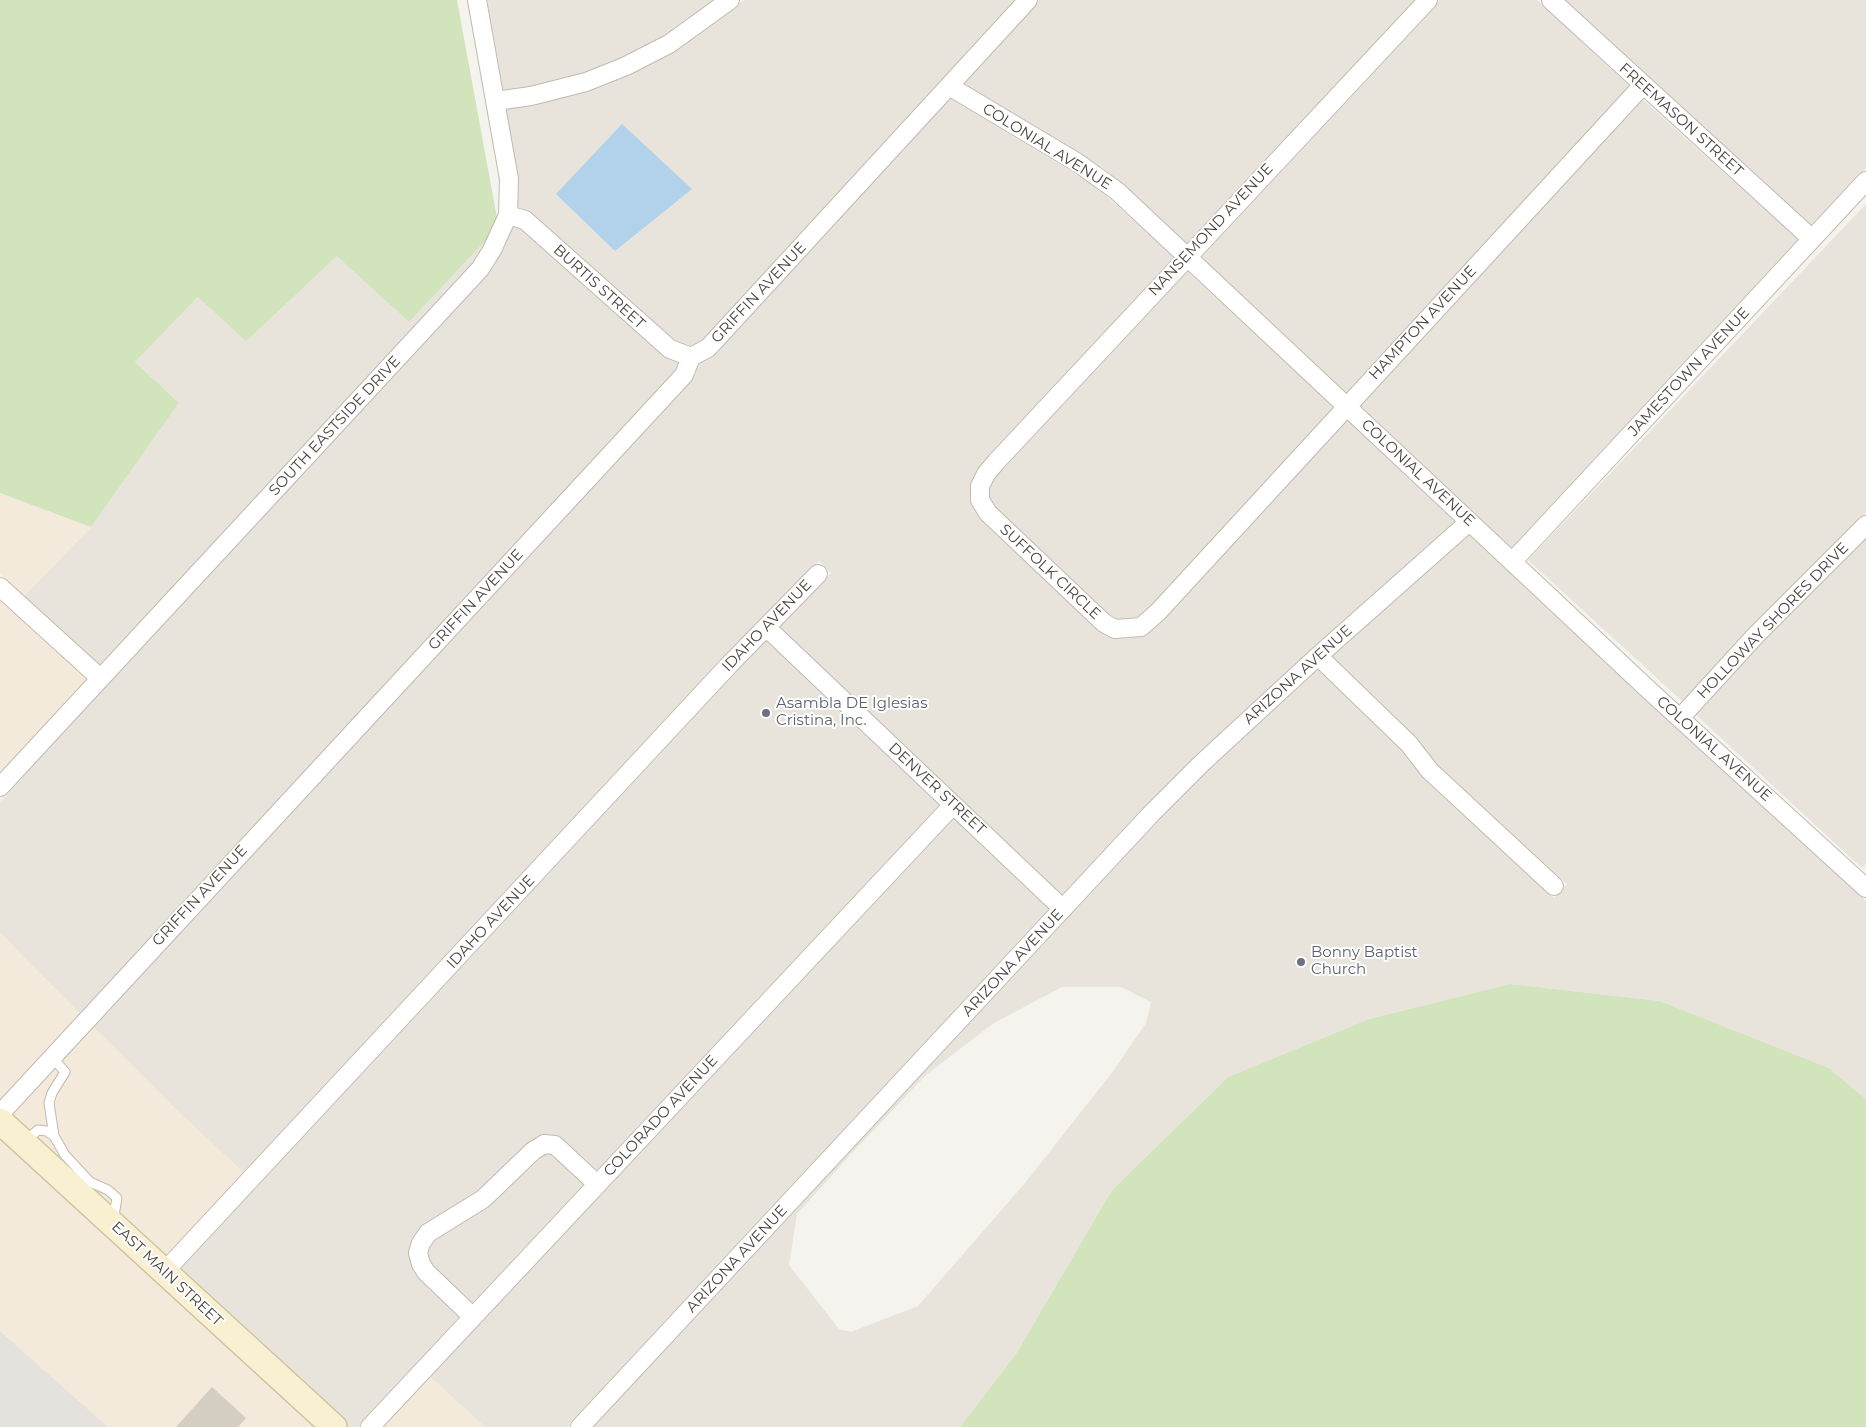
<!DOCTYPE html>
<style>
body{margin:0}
canvas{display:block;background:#f5f3ed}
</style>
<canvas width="1866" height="1427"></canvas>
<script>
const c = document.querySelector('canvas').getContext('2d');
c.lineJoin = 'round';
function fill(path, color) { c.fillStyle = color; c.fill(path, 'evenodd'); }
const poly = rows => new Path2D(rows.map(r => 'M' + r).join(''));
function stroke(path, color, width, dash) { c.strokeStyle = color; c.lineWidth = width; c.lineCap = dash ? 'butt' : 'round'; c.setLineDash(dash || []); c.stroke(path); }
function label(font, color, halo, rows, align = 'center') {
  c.font = font + ' Montserrat,sans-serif'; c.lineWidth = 4; c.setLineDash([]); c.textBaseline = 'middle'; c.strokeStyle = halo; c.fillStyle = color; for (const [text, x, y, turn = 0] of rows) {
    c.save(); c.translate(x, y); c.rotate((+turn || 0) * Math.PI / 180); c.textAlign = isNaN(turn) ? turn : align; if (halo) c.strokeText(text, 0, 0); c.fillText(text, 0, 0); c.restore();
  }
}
const residential = poly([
 [487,0,716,0,665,36,623,58,584,74,531,87,503,91],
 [744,0,1016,0,703,341,692,347,676,341,531,213,518,208,518,176,506,109,533,105,587,91,629,74,674,51],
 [1039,0,1416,0,1187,243,1106,170,963,84],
 [1440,0,1537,0,1630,87,1347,393,1199,256],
 [1565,0,1866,0,1866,168,1812,226],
 [950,98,1094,185,1174,257,984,464,971,487,972,505,981,520,1098,630,1114,638,1130,638,1147,633,1346,418,1456,523,1319,643,1196,757,1063,896,779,627,831,573,819,561,723,659,245,1174,170,1104,92,1026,690,381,698,363],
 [1642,99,1799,240,1513,550,1359,404],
 [1866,204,1866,513,1749,629,1683,702,1528,560],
 [513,226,519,228,664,356,680,363,676,371,80,1014,0,933,0,803,98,692,486,274,500,253],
 [488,238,473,264,100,666,24,596,91,527,179,403,135,362,198,297,337,255,409,322],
 [1186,270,1334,407,1152,606,1138,619,1119,620,1110,615,995,507,989,496,989,487,993,479],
 [1468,534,1866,901,1866,1099,1829,1068,1660,1001,1510,984,1369,1019,1228,1077,1112,1190,1016,1354,960,1427,592,1427,1157,820,1207,770,1317,669,1402,751,1423,778,1554,898,1567,884,1437,765,1416,737,1331,656],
 [1062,987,1121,987,1151,1002,1146,1023,1114,1070,1025,1183,918,1306,851,1332,839,1329,789,1265,797,1214,851,1154,926,1075,994,1023],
 [1866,537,1866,864,1862,868,1695,714,1762,641],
 [766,640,940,806,598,1171,561,1138,546,1135,540,1137,478,1192,421,1228,413,1239,410,1252,413,1269,419,1279,460,1318,359,1427,348,1427,178,1270,735,671],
 [953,817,1050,910,568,1427,485,1427,429,1376],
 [545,1154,550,1154,585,1185,473,1304,433,1266,429,1259,429,1246,434,1239,489,1206]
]);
const commercial = poly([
 [0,493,91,527,24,596,0,574],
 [0,600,87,679,0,774],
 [98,692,0,803,0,799],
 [0,933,80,1014,0,1101],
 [92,1026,170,1104,245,1174,165,1258,9,1116],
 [0,1134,319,1427,108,1427,0,1331],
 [429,1376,485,1427,381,1427]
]);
const industrial = poly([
 [0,1331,108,1427,0,1427]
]);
const green = poly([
 [0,0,457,0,497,218,488,238,409,322,337,256,246,341,198,297,135,362,179,403,91,527,0,493],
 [1510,984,1660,1001,1829,1068,1866,1099,1866,1427,960,1427,1016,1354,1112,1190,1228,1077,1369,1019]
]);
const water = poly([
 [622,124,692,189,615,251,556,194]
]);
const building = poly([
 [212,1387,246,1418,238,1427,176,1427]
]);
const service = poly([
 [52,1057,65,1072,52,1093,49,1103,54,1136],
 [25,1141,38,1130,47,1131,54,1136,65,1155,90,1182,108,1190,117,1198,113,1221]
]);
const minor = poly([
 [1428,0,996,462,986,474,980,486,980,500,988,513,1104,623,1115,629,1141,627,1158,612,1642,86],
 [1551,0,1812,239],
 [949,86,1078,163,1117,191,1651,692,1866,888],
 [496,101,531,96,586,82,626,66,669,44,730,0],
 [508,215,525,220,670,349,691,357],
 [1512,562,1866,181],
 [0,587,100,678],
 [767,628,1063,909],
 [1318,656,1409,744,1430,771,1554,886],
 [1681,717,1756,635,1866,525],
 [0,787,480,269,492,250,508,215,509,179,477,0],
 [0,1114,684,375,691,357,708,348,1028,0],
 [165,1271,729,665,818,574],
 [473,1317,426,1272,421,1264,418,1253,421,1243,428,1233,483,1199,533,1151,544,1144,555,1145,597,1184],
 [370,1427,953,805],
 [580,1427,1151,814,1202,763,1318,656,1469,522]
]);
const secondary = poly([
 [0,1121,334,1427]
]);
const markers = [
 [766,713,5,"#6b7280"],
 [1301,962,5,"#6b7280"]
];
const streetNames = [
 ["FREEMASON STREET",1681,120,42],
 ["COLONIAL AVENUE",1047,147,32],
 ["NANSEMOND AVENUE",1211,230,-47],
 ["BURTIS STREET",599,287,42],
 ["GRIFFIN AVENUE",759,293,-47],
 ["HAMPTON AVENUE",1423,323,-47],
 ["JAMESTOWN AVENUE",1689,372,-47],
 ["SOUTH EASTSIDE DRIVE",335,426,-47],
 ["COLONIAL AVENUE",1418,473,43],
 ["SUFFOLK CIRCLE",1050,572,43],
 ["GRIFFIN AVENUE",476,600,-47],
 ["HOLLOWAY SHORES DRIVE",1773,621,-46],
 ["IDAHO AVENUE",767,626,-46],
 ["ARIZONA AVENUE",1298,675,-42],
 ["COLONIAL AVENUE",1714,749,42],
 ["DENVER STREET",937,789,43],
 ["GRIFFIN AVENUE",200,896,-47],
 ["IDAHO AVENUE",491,922,-47],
 ["ARIZONA AVENUE",1013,963,-47],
 ["COLORADO AVENUE",661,1116,-47],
 ["ARIZONA AVENUE",737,1259,-47],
 ["EAST MAIN STREET",167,1274,43]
];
const worshipNames = [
 ["Asambla DE Iglesias",776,704],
 ["Cristina, Inc.",776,721],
 ["Bonny Baptist",1311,953],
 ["Church",1311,970]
];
fill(residential, '#e8e4dc');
fill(commercial, '#f4eadb');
fill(industrial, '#e5e2de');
fill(green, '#d1e4bb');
fill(water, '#b1d2ea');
fill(building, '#d5cec3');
stroke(service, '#c0bab0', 11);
stroke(minor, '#c0bab0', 20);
stroke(secondary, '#cfc4a2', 28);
stroke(service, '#fff', 9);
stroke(minor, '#fff', 18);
stroke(secondary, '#f9f0d2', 25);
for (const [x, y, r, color] of markers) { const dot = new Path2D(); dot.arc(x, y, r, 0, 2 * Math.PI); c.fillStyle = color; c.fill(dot); stroke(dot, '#fff', 2); }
label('15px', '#49443b', '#fff', streetNames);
label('15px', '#5b616d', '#fff', worshipNames, 'left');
</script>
